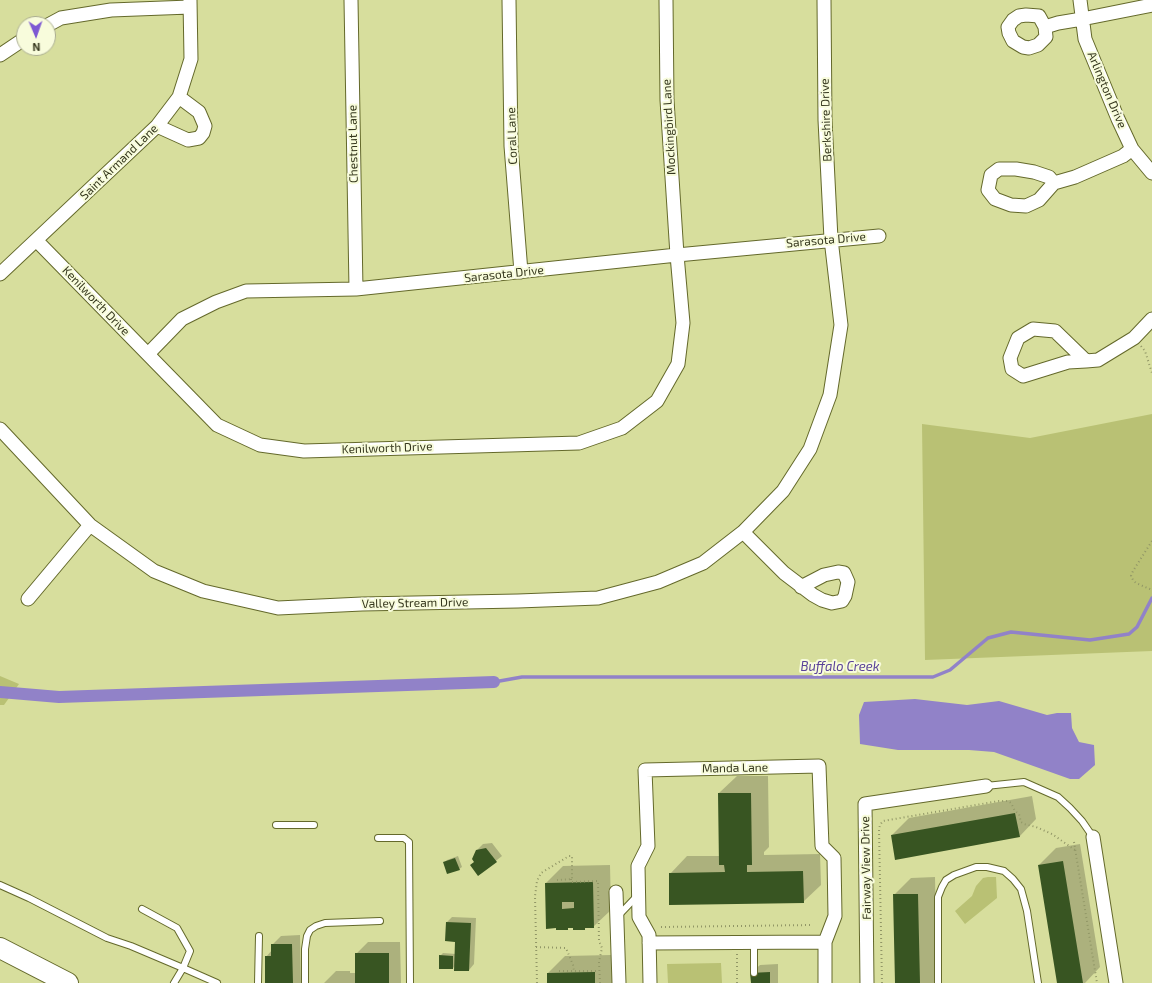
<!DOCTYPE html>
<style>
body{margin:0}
#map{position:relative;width:1152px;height:983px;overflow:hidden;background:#d7de9d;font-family:"Exo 2",sans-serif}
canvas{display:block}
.north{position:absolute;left:16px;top:16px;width:40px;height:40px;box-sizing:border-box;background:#f8fcdc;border:1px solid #aaad90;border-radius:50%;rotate:178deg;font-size:11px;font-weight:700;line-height:16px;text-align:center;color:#35371d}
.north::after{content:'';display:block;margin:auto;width:14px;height:18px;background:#7d59d3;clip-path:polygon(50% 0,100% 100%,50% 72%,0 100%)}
</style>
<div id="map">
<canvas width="1152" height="983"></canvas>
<div class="north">N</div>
</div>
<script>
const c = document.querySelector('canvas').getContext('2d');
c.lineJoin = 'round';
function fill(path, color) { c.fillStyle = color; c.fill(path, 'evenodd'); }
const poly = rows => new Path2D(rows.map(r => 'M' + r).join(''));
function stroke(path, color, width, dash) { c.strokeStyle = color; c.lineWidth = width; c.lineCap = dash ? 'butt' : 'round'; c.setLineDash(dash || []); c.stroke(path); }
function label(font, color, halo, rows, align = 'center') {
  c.font = font + ' "Exo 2",sans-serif'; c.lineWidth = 4; c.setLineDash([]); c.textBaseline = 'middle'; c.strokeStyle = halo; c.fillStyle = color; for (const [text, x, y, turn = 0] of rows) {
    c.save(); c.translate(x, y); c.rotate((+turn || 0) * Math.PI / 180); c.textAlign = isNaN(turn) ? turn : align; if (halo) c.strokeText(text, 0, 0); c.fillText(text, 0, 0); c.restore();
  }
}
const green = poly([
 [1152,414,1152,651,925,660,922,424,1030,438],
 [0,676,19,684,4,705,0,705],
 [988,877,996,877,997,898,965,924,955,911,972,896,976,886,983,878],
 [721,963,722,983,668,983,667,964]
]);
const water = poly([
 [915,699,967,705,999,701,1047,715,1057,713,1071,713,1072,728,1079,742,1094,745,1095,765,1079,779,1070,779,994,752,969,750,898,750,860,744,859,715,864,702]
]);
const shadow = poly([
 [737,776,768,776,769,847,764,852,764,855,820,854,821,885,803,902,670,874,687,856,720,856,719,793],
 [1032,796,1036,819,1019,837,892,835,909,818],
 [492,843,502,856,478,875,475,861,477,850,483,844],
 [1080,844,1100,967,1085,983,1058,983,1039,865,1056,848],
 [458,856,462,867,459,869,444,863,447,860],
 [610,865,611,910,593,927,587,927,584,929,569,927,567,929,546,883,563,866],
 [935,877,937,983,896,983,894,895,911,878],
 [452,917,476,918,474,964,469,970,455,966,453,968,440,956,443,953,456,954,456,941,447,922],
 [300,935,301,983,266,983,266,957,272,950,272,945,281,936],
 [368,942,400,942,401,983,324,983,336,971,350,971,350,973,356,973,356,954],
 [611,955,612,983,548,983,548,973,565,956],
 [778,964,778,983,752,983,751,973,760,965]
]);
const stream = poly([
 [494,682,522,677,933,677,950,670,988,638,1011,632,1090,640,1129,634,1137,627,1152,598]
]);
const canal = poly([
 [0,692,59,697,494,682]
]);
const building = poly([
 [718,793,751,793,752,865,747,865,747,872,803,871,804,903,669,905,669,873,725,872,724,865,719,865],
 [1015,813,1020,837,895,860,891,835],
 [486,848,497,862,478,876,470,865,474,862,472,859,476,850],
 [455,858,460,870,447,874,443,862],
 [1063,861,1083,983,1057,983,1038,865],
 [593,882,594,928,585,928,585,930,573,930,573,928,568,928,568,930,556,930,556,928,546,929,545,883],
 [562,902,574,902,574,908,562,909],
 [893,894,918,894,920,983,895,983],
 [446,922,471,923,469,971,454,971,455,942,445,941],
 [271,944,292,944,293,983,265,983,265,956,271,956],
 [355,953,389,953,389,983,355,983],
 [439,955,453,956,453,969,439,969],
 [595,972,595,983,547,983,547,973],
 [770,972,770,983,751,983,750,973]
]);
const path = poly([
 [1141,346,1145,351,1152,373],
 [1152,541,1133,571,1131,576,1133,580,1136,583,1152,590],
 [1074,842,1097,983],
 [571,879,571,882,598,881,599,941,602,948,599,962,600,983],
 [661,927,813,925],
 [536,947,566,948,573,965,574,971],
 [737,954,737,983],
 [559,971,599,971],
 [537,983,535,896,537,881,541,873,569,856,572,856,572,879,557,880],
 [882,983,879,829,880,825,883,821,999,801,1008,801,1011,803,1015,811,1019,814,1021,822,1024,824,1036,827,1052,834,1075,850]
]);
const lane = poly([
 [986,786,1024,782,1058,797,1070,808,1082,821,1093,837],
 [276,825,314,825],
 [378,838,404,838,409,842,410,983],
 [0,885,29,898,107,938,131,946,183,968,174,983],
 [142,909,177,928,190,951,183,968,217,983],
 [618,916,638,895],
 [754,942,754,973],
 [258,983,259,936],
 [305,983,305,949,307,936,310,930,316,926,325,923,380,921],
 [938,983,938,897,942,887,946,880,954,875,976,867,987,867,1004,871,1013,879,1021,889,1027,911,1038,983]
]);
const street = poly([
 [351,0,356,289],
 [509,0,511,146,521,272],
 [1080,0,1085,39,1118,119,1132,149,1152,173],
 [1026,15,1039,16,1045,27,1046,37,1038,45,1029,48,1023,47,1013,41,1009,33,1008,27,1013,20,1019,16,1026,15],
 [48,25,61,18,111,10,190,7],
 [1045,27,1058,23,1082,19,1152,5],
 [0,55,24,39],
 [157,126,188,140,199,138,203,133,205,126,199,112,179,97],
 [1054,183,1049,177,1034,172,1016,169,999,169,991,175,988,190,995,199,1011,205,1026,206,1039,200,1054,183,1075,177,1123,156,1132,149],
 [36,240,217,425,260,445,304,451,579,443,622,428,657,401,678,364,683,323,677,255,667,100,666,0],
 [0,274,157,126,179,97,191,59,190,0],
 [148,354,182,319,216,302,246,291,356,289,677,255,879,236],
 [1086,361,1055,331,1033,329,1018,338,1010,358,1012,369,1023,376,1068,362,1086,361,1098,360,1134,338,1152,319],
 [0,429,90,525,154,571,203,591,278,608,362,604,518,601,598,598,658,582,703,563,743,532,784,573,813,595,822,600,832,603,842,601,845,596,848,582,844,573,838,572,824,575,801,587],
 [743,532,783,491,810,449,830,395,841,325,831,239,825,120,824,0],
 [28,599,90,525],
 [1093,837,1116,983],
 [616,892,619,983],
 [649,943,825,942],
 [650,983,649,935,639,917,638,866,648,846,645,770,819,766,822,846,834,858,835,916,825,942,825,983],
 [867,983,865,804,986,786]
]);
const primary = poly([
 [0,948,68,983]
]);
const streetNames = [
 ["Arlington Drive",1107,90,67],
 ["Berkshire Drive",826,120,-92],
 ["Mockingbird Lane",669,127,-93],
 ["Coral Lane",512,136,-92],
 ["Chestnut Lane",353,144,-91],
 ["Saint Armand Lane",119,162,-44],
 ["Sarasota Drive",826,240,-5],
 ["Sarasota Drive",504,274,-6],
 ["Kenilworth Drive",96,301,46],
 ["Kenilworth Drive",387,448,-2],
 ["Valley Stream Drive",415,603,-1],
 ["Manda Lane",735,768,-1],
 ["Fairway View Drive",866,868,-91]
];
const waterNames = [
 ["Buffalo Creek",840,667]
];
fill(green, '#b9c174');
fill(water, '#9182c8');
fill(shadow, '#0003');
stroke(stream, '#9182c8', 3.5);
stroke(canal, '#9182c8', 12);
fill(building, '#385522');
stroke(lane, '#64692b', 8);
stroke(street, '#64692b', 15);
stroke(primary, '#64692b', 22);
stroke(path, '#919666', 2, [1, 3]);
stroke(lane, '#fff', 6);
stroke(street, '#fff', 13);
stroke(primary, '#fff', 20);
label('12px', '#35371d', '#f8fcdc', streetNames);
label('italic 13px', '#5a4298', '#f8fcdc', waterNames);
</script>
